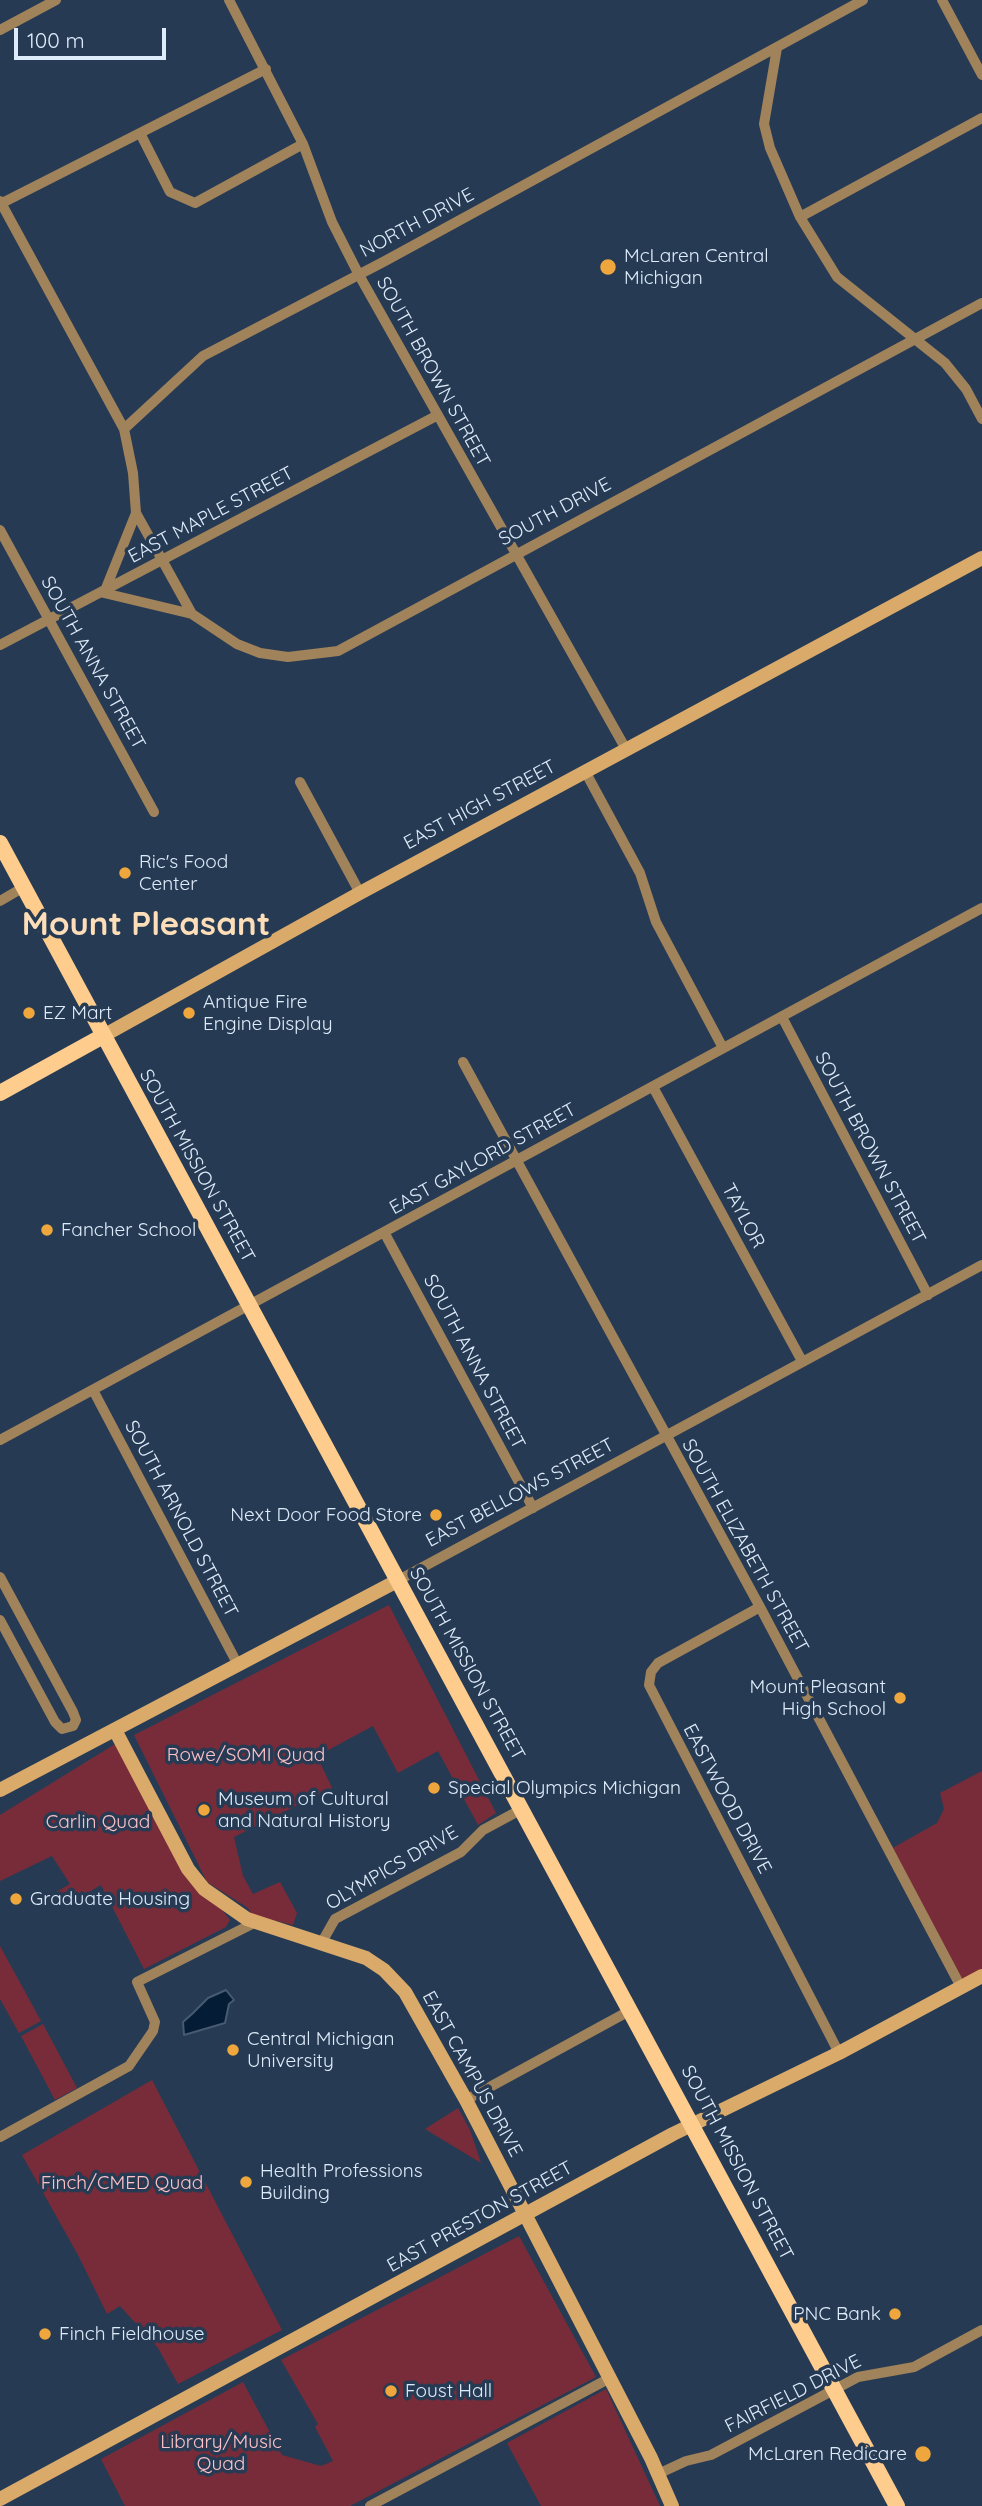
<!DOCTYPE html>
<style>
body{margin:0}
#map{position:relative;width:982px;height:2506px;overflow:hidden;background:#263b53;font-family:Quicksand,sans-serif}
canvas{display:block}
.scale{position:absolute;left:14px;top:28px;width:152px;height:32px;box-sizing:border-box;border:4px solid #deebfa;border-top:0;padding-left:9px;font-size:21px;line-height:24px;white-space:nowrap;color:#deebfa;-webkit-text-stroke:5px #263b53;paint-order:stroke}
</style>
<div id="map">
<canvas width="982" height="2506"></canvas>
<div class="scale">100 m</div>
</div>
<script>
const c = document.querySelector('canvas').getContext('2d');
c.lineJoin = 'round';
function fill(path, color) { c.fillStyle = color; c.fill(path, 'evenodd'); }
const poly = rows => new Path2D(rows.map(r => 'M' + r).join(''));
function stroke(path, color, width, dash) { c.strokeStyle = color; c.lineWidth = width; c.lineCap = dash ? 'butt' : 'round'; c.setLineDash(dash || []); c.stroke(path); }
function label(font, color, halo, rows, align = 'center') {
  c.font = font + ' Quicksand,sans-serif'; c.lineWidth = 7; c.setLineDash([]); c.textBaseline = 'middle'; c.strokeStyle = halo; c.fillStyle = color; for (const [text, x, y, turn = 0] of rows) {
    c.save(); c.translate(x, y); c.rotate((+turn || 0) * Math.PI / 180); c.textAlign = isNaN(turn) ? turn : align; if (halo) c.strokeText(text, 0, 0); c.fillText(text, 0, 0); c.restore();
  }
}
const green = poly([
 [389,1605,496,1813,478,1825,438,1751,398,1773,373,1726,317,1756,332,1788,234,1837,243,1876,253,1894,280,1882,297,1913,293,1925,252,1915,248,1908,207,1882,134,1735],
 [120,1741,182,1858,230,1920,226,1927,144,1969,101,1885,72,1902,60,1895,51,1895,70,1884,52,1856,0,1881,0,1815],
 [982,1771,982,1976,961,1987,889,1850,937,1823,944,1809,940,1793],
 [0,1946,41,2021,19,2033,0,1999],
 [43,2024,77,2088,55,2100,21,2036],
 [152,2080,282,2330,178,2384,158,2348,120,2306,107,2314,78,2255,22,2155],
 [458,2108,470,2130,481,2163,425,2129],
 [519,2236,596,2377,350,2506,125,2506,101,2459,243,2382,282,2455,321,2466,333,2461,315,2427,318,2424,281,2360],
 [606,2389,660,2506,541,2506,507,2443]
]);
const water = poly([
 [226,1990,234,2000,229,2004,225,2023,184,2035,183,2022,192,2014,208,1998,226,1990]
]);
const street = poly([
 [229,0,303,144,332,222,359,275,627,751],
 [863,0,385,261,203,356,124,429,133,473,136,513,192,614,237,644,260,653,288,657,338,651,982,303],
 [942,0,982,75],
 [0,30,56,0],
 [777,48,764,124,770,148,800,217,837,277,945,363,966,389,982,419],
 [140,133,170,192,195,203,303,144],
 [0,201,124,429],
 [0,204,266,69],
 [800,217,982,118],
 [136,513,104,593,192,614],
 [0,530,154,812],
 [0,645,438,415],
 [586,773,640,873,656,922,723,1048],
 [300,782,360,893],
 [0,901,24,887],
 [782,1017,928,1295],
 [463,1062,760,1607,961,1987],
 [653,1087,802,1361],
 [384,1232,533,1508],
 [93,1390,238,1665],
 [0,1440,982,908],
 [0,1577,73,1712,76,1720,73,1726,62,1729,55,1722,0,1620],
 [397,1581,982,1265],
 [760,1607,658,1663,651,1672,649,1685,839,2053],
 [322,1942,335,1919,461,1852,483,1830,522,1809],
 [466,2100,631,2010],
 [0,2137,129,2066,153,2031,155,2022,137,1982,256,1922],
 [658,2474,686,2461,711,2455,858,2377,914,2367,982,2330],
 [370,2506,610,2378]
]);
const secondary = poly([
 [103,1036,360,893,982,558],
 [115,1730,188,1869,204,1889,247,1919,366,1958,384,1970,405,1992,466,2100,651,2458,672,2506],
 [0,1790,397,1581],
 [0,2499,673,2134,839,2053,982,1976]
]);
const primary = poly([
 [0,843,897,2506],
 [0,1093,103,1036]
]);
const markers = [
 [608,267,9,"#efa73d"],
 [125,873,7,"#efa73d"],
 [29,1013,7,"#efa73d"],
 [189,1013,7,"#efa73d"],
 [47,1230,7,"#efa73d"],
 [436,1515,7,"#efa73d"],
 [900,1698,7,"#efa73d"],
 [434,1788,7,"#efa73d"],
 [204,1810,7,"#efa73d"],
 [16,1899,7,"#efa73d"],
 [233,2050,7,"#efa73d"],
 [246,2182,7,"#efa73d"],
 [895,2314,7,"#efa73d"],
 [45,2334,7,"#efa73d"],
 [391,2391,7,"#efa73d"],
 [923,2454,9,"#efa73d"]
];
const streetNames = [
 ["NORTH DRIVE",417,223,-28],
 ["SOUTH BROWN STREET",433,372,61],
 ["SOUTH DRIVE",555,512,-28],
 ["EAST MAPLE STREET",211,515,-28],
 ["SOUTH ANNA STREET",93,663,61],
 ["EAST HIGH STREET",480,805,-28],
 ["SOUTH BROWN STREET",870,1148,62],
 ["EAST GAYLORD STREET",483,1159,-29],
 ["SOUTH MISSION STREET",197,1166,61],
 ["TAYLOR",743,1216,62],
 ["SOUTH ANNA STREET",474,1362,62],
 ["EAST BELLOWS STREET",520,1493,-28],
 ["SOUTH ARNOLD STREET",181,1519,62],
 ["SOUTH ELIZABETH STREET",745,1546,61],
 ["SOUTH MISSION STREET",467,1664,61],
 ["EASTWOOD DRIVE",727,1799,62],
 ["OLYMPICS DRIVE",392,1868,-30],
 ["EAST CAMPUS DRIVE",472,2074,61],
 ["SOUTH MISSION STREET",737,2163,62],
 ["EAST PRESTON STREET",480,2217,-29],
 ["FAIRFIELD DRIVE",793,2394,-27]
];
const poiNames = [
 ["McLaren Central",624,256],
 ["Michigan",624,278],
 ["Ric's Food",139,862],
 ["Center",139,884],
 ["Antique Fire",203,1002],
 ["Engine Display",203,1024],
 ["EZ Mart",43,1013],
 ["Fancher School",61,1230],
 ["Next Door Food Store",422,1515,"right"],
 ["Mount Pleasant",886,1687,"right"],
 ["High School",886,1709,"right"],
 ["Special Olympics Michigan",448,1788],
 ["Museum of Cultural",218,1799],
 ["and Natural History",218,1821],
 ["Graduate Housing",30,1899],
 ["Central Michigan",247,2039],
 ["University",247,2061],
 ["Health Professions",260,2171],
 ["Building",260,2193],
 ["PNC Bank",881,2314,"right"],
 ["Finch Fieldhouse",59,2334],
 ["Foust Hall",405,2391],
 ["McLaren Redicare",907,2454,"right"]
];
const parkNames = [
 ["Rowe/SOMI Quad",246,1755],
 ["Carlin Quad",98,1822],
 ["Finch/CMED Quad",122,2183],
 ["Library/Music",221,2442],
 ["Quad",221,2464]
];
const townNames = [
 ["Mount Pleasant",146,925]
];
fill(green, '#782c39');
fill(water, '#051c36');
stroke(water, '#465a71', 2);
stroke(street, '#a0825b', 10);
stroke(secondary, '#daaa6a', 14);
stroke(primary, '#fecc8c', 16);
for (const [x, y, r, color] of markers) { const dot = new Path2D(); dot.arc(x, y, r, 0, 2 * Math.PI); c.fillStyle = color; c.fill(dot); stroke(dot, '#263b53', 2.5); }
label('19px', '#deebfa', '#263b53', streetNames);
label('19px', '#deebfa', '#263b53', poiNames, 'left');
label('19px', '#fec1c7', '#263b53', parkNames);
label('bold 33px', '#fddeb8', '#263b53', townNames);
</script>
